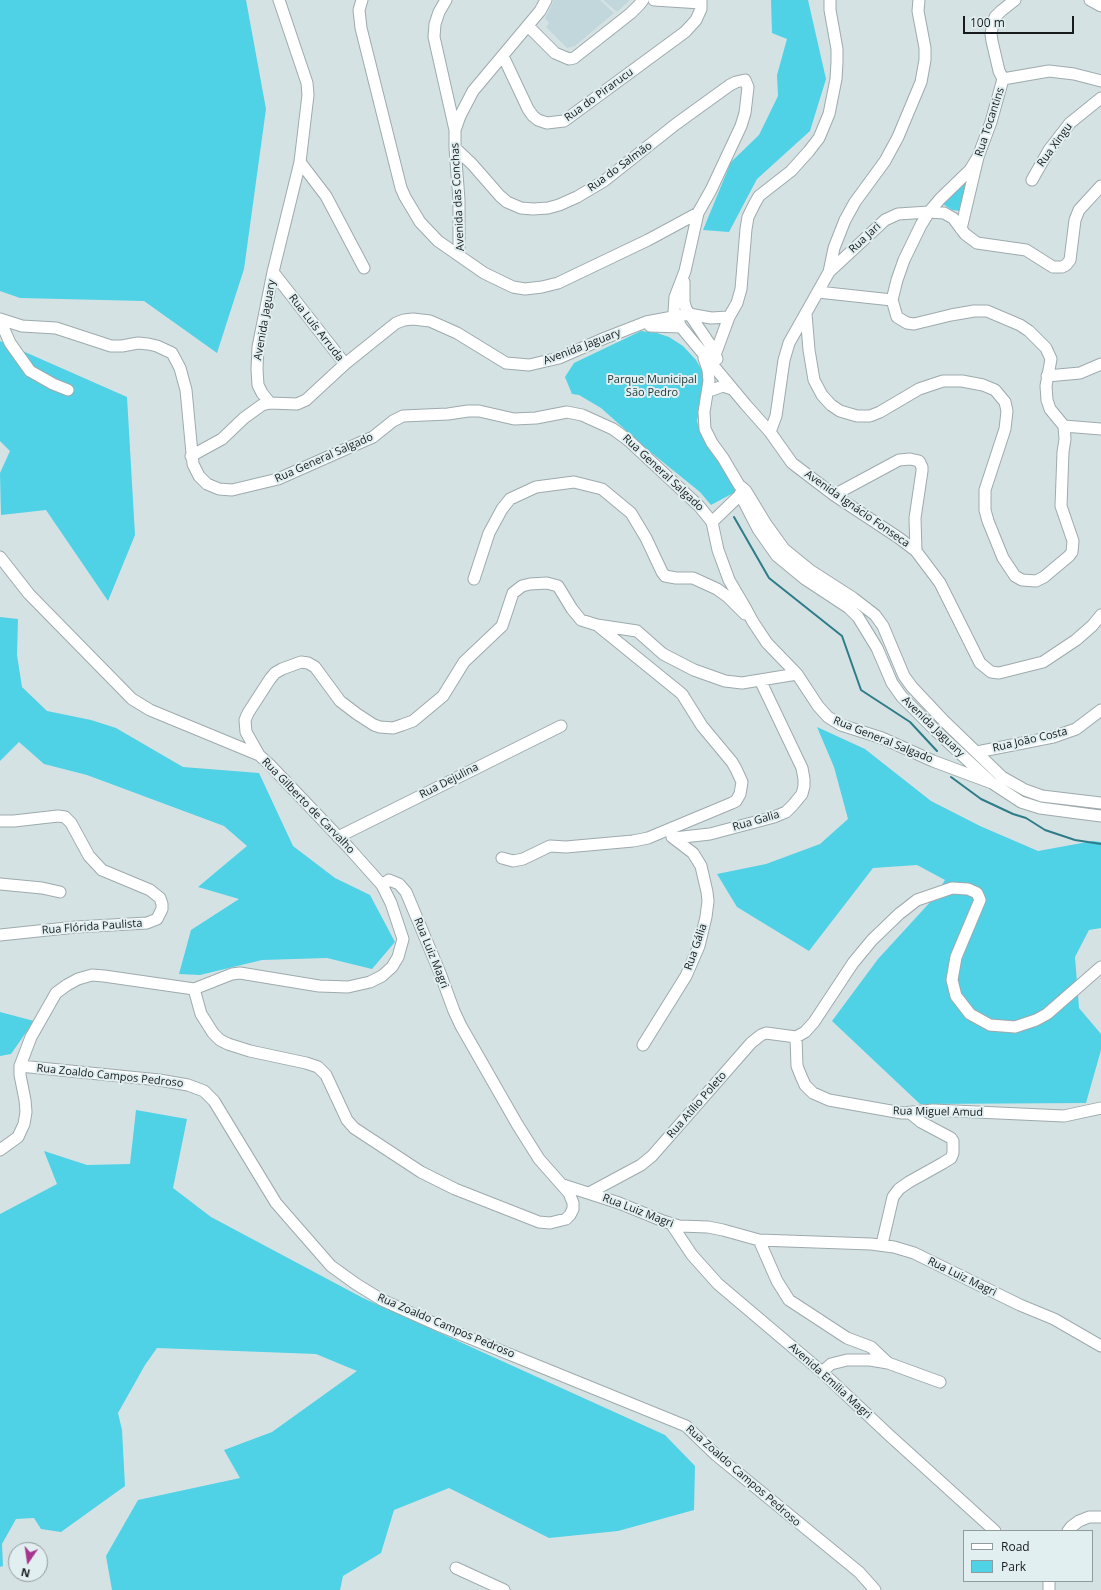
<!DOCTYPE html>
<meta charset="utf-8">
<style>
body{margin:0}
#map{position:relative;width:1101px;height:1590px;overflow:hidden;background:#d5e2e4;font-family:"Open Sans",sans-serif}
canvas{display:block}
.legend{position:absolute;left:963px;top:1530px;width:130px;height:52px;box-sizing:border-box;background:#e2eff1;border:1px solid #919a9c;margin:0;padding:5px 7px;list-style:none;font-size:12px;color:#171b1c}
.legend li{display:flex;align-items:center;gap:8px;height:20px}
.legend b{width:20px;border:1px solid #919a9c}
.north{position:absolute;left:8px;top:1542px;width:40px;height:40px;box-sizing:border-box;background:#e2eff1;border:1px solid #919a9c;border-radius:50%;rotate:193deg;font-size:11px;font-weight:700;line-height:16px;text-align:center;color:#171b1c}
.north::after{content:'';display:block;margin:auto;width:14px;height:18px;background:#a73590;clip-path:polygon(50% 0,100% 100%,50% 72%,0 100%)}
.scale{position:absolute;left:963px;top:16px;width:111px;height:18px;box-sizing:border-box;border:2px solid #171b1c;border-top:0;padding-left:5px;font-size:12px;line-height:14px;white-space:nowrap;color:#171b1c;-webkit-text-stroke:3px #e2eff1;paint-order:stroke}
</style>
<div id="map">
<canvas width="1101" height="1590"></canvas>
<ul class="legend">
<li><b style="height:5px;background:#fff"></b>Road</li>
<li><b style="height:11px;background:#4fd1e6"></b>Park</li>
</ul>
<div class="north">N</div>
<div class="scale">100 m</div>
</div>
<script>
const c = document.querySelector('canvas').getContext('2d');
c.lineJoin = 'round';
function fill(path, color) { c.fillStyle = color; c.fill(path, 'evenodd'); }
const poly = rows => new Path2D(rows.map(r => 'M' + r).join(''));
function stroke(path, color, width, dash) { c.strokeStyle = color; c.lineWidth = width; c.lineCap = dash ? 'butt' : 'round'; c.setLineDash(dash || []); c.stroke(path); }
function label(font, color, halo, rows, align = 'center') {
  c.font = font + ' "Open Sans",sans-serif'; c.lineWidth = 4; c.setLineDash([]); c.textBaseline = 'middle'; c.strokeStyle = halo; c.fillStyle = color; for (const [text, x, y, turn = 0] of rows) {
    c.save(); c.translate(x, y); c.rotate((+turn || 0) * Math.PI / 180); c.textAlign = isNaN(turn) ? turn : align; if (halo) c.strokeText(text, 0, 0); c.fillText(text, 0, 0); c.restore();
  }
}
const built = poly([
 [554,0,600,0,614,13,575,46,567,48,546,27,549,23,545,18],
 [603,0,630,0,617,12]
]);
const green = poly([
 [0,0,246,0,266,109,244,269,217,353,144,301,20,298,0,291],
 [771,0,808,0,826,79,810,131,757,179,729,232,703,230,731,162,759,135,778,96,777,75,787,39,772,33],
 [968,183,961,211,952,210,943,204,963,185],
 [641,331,657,333,669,337,683,346,696,360,703,372,704,386,697,421,699,427,705,443,739,490,711,505,700,492,648,450,601,408,579,395,572,394,565,377,574,363],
 [0,341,127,397,135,535,108,601,46,510,1,515,0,473,10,451,0,441],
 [0,617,18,619,17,655,22,687,47,711,91,720,116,728,183,767,259,773,293,846,335,878,370,895,395,942,372,969,327,958,262,960,200,975,179,974,191,930,239,899,198,887,247,846,224,826,87,775,44,764,19,742,0,761],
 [817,727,865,749,931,801,980,826,1038,851,1093,841,1101,842,1101,928,1089,930,1075,957,1079,1008,1101,1034,1101,1050,1086,1103,920,1104,832,1021,878,959,933,899,945,880,917,865,873,868,809,951,737,907,717,874,766,864,820,844,848,819,834,767],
 [0,1012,34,1021,11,1054,0,1056],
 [136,1110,187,1119,173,1188,211,1217,363,1298,665,1435,695,1466,694,1510,618,1531,549,1538,449,1488,394,1510,381,1553,343,1576,340,1590,112,1590,106,1556,138,1500,240,1478,224,1450,272,1432,357,1371,316,1354,157,1348,145,1365,118,1413,122,1430,125,1486,61,1532,41,1529,34,1518,16,1519,2,1544,3,1566,0,1567,0,1214,57,1184,44,1151,87,1165,130,1164]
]);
const stream = poly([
 [734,517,769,578,842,636,861,690,910,722,937,751],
 [951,777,981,799,1013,814,1026,818,1045,830,1075,840,1101,844]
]);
const minor = poly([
 [362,0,359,10,361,28,401,188,405,197,420,222,438,241,484,273,513,287,525,289,542,287,558,283,648,240,698,213],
 [446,0,439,12,435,24,434,37,455,130],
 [654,0,701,3],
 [1090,0,1101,6],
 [528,26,555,53,569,59,574,58,631,13,639,5,643,0],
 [503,56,528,109,533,116,538,120,547,123,564,121,685,32,696,20,701,9,701,0],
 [1003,79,1049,71,1074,74,1101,81],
 [455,148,472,164,500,196,507,202,521,208,533,209,548,208,559,205,577,197,604,181,676,124,730,85,736,82,745,80,748,87,745,113,741,126,711,190,698,213,685,271,675,297,674,312,681,327,746,405,770,432,792,463,834,495,899,538,916,551,940,583,980,663,991,672,999,673,1043,662,1076,640,1092,626,1101,615],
 [300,162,326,196,364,268],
 [1032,180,1049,150,1070,123,1101,98],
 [961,229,978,157,991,122,1003,79,999,71,992,41,991,34,993,23,995,17,1001,11,1015,0],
 [459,255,459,200,455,148,455,130,460,116,473,91,540,11,546,0],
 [273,272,345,364],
 [829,272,885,220,898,214,929,212,944,213,953,218,965,234,977,243,1026,250,1053,267,1062,267,1066,265,1070,260,1075,220,1079,210,1101,186],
 [684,282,684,302,686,309,709,343,717,359],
 [818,292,892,300],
 [806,314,809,350,814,380,822,395,831,405,840,411,857,416,870,416,880,412,919,389,943,381,962,381,983,385,995,390,1005,402,1007,411,1005,429,985,490,985,510,988,521,1003,558,1015,576,1022,580,1036,581,1044,577,1069,556,1072,552,1073,541,1061,506,1063,452,1065,439,1064,426,1050,409,1047,400,1046,386,1051,359,1046,348,1029,331,1020,325,987,311,974,311,951,315,914,324,907,323,897,317,893,303,892,300,897,280,904,260,921,225,929,212,940,199,970,170,978,157],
 [0,319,22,326,56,328,111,346,122,346,138,343,148,344,157,346,172,353,180,368,186,390,193,464,199,476,207,484,219,489,232,490,278,479,373,437,393,421,403,416,448,414,468,411,479,411,514,419,536,418,567,412,582,415,613,429,628,440,699,506,708,517,712,522,718,550,729,580,746,609,753,622,767,643,797,674,818,706,828,717,841,725,882,738,933,761,992,783],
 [5,321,3,327,10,343,30,371,53,384,68,390],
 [650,326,681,327],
 [715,355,729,317,737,303,741,289,746,229,748,217,755,203,759,196,791,171,809,151,819,138,829,114,836,79,837,62,837,49,830,10,830,0],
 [704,358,708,370,709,381,704,412,705,429,712,443,723,458,739,485,746,491,766,524,784,549,811,571,853,598,875,615,883,626,904,676,912,687,944,721,1002,777,1025,790,1042,796,1101,803],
 [1047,376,1080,373,1101,364],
 [712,390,723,386,732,389],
 [270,403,262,393,258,385,257,369,258,347,273,272,300,162,308,95,307,83,279,0],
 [1064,426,1101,429],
 [770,432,776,416,784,360,789,343,829,272,834,248,845,220,855,202,885,161,898,137,921,82,925,60,925,48,918,11,919,0],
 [191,456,222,439,244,418,262,405,270,403,297,404,306,400,345,364,396,323,404,320,413,319,430,321,457,333,506,363,529,365,559,358,605,338,646,322,689,314,711,318,729,317],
 [740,494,758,529,777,556,805,579,849,608,858,617,877,648,892,683,902,697,936,731,992,783,1021,802,1040,808,1101,816],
 [834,495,899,460,910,459,919,461,922,467,922,471,915,518,916,551],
 [712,522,740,495,745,491],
 [0,557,29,594,132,699,150,710,259,755],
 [474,579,489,533,502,509,510,499,536,487,574,482,602,489,631,513,646,538,662,572,665,576,676,578,693,578,717,589,728,597,745,614],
 [977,752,1053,737,1076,729,1101,710],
 [0,821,14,821,58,816,65,817,71,823,89,856,102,870,150,890,160,898,162,904,162,909,157,919,147,923,76,927,0,935],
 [338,837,561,726],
 [674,838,710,834,774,817,786,812,793,805,802,794,804,786,804,779,802,768,760,680],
 [502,858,513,861,523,859,550,846,566,847,633,841,648,838,732,803,736,801,740,794,742,782,736,769,732,762,702,726,682,694,597,625],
 [0,884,42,888,60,892],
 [194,989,201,1014,213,1033,220,1040,228,1044,250,1051,306,1063,318,1067,326,1075,347,1120,354,1128,421,1172,455,1189,539,1222,550,1223,566,1219,570,1215,573,1209,573,1203,569,1193,539,1159,517,1124,461,1026,454,1011,440,973,406,892,399,884,389,880,382,885],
 [796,1037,797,1066,801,1076,805,1085,813,1093,829,1100,902,1113,933,1110,1064,1116,1101,1108],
 [643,1045,686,976,699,946,706,917,708,901,707,892,701,866,693,853,672,837],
 [20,1066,159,1080,188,1085,204,1091,214,1101,276,1203,331,1266,356,1284,382,1300,440,1326,686,1426,716,1455,859,1572,875,1590],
 [0,1150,18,1137,24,1124,26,1112,25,1100,20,1075,20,1066,31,1037,56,993,67,985,78,979,92,975,104,976,194,989,232,974,240,973,319,986,348,987,370,982,382,976,392,967,398,957,403,939,391,903,382,885,349,848,269,764,259,755,246,732,245,720,248,713,270,679,275,673,282,669,301,662,308,663,315,667,340,701,357,714,374,725,380,727,393,728,402,725,413,721,443,696,464,662,502,626,513,593,522,586,530,584,547,583,558,586,572,609,581,620,597,625,637,631,663,654,694,670,725,681,742,683,797,674],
 [563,1185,619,1203,663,1221,679,1226,708,1227,723,1230,759,1240,871,1244,894,1247,914,1253,1020,1305,1054,1319,1101,1346],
 [589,1193,641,1165,652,1156,751,1043,761,1035,766,1033,796,1037,805,1032,814,1022,853,963,872,940,899,914,917,900,952,888,968,889,977,893,980,900,956,957,952,980,956,996,970,1014,990,1025,1015,1027,1036,1020,1047,1014,1101,967],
 [672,1225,692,1255,718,1284,822,1372,889,1435,995,1531],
 [759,1240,777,1281,789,1300,847,1338,871,1347,888,1363],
 [882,1244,893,1197,899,1189,909,1182,943,1163,951,1158,953,1153,953,1141,951,1138,921,1122,910,1113],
 [822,1372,831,1364,847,1360,870,1360,888,1363,940,1382],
 [1068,1531,1071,1527,1079,1521,1089,1517,1101,1517],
 [456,1568,504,1590],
 [1049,1581,1049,1590]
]);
const streetNames = [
 ["Rua do Pirarucu",599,95,-36],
 ["Rua Tocantins",990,122,-72],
 ["Rua Xingu",1055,145,-54],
 ["Rua do Salmão",620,167,-36],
 ["Avenida das Conchas",458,197,-93],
 ["Rua Jari",865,238,-43],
 ["Avenida Jaguary",265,320,-80],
 ["Rua Luís Arruda",316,328,52],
 ["Avenida Jaguary",582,347,-21],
 ["Rua General Salgado",324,458,-24],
 ["Rua General Salgado",663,473,43],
 ["Avenida Ignácio Fonseca",857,509,35],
 ["Avenida Jaguary",933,727,44],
 ["Rua General Salgado",883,740,22],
 ["Rua João Costa",1030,740,-13],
 ["Rua Dejulina",449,781,-27],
 ["Rua Gilberto de Carvalho",308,806,46],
 ["Rua Galia",756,821,-16],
 ["Rua Flórida Paulista",92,927,-4],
 ["Rua Gália",696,947,-71],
 ["Rua Luiz Magri",431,953,68],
 ["Rua Zoaldo Campos Pedroso",110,1076,6],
 ["Rua Atílio Poleto",697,1105,-49],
 ["Rua Miguel Amud",938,1112,1],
 ["Rua Luiz Magri",638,1211,21],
 ["Rua Luiz Magri",962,1277,26],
 ["Rua Zoaldo Campos Pedroso",446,1326,23],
 ["Avenida Emilia Magri",830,1381,42],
 ["Rua Zoaldo Campos Pedroso",743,1476,41]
];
const parkNames = [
 ["Parque Municipal",652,380],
 ["São Pedro",652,393]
];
fill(built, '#c2d7db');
fill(green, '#4fd1e6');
stroke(stream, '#2d7c88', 2);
stroke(minor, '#9eaaac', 13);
stroke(minor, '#fff', 11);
label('11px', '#171b1c', '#e2eff1', streetNames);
label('11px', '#1c3438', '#e2eff1', parkNames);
</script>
